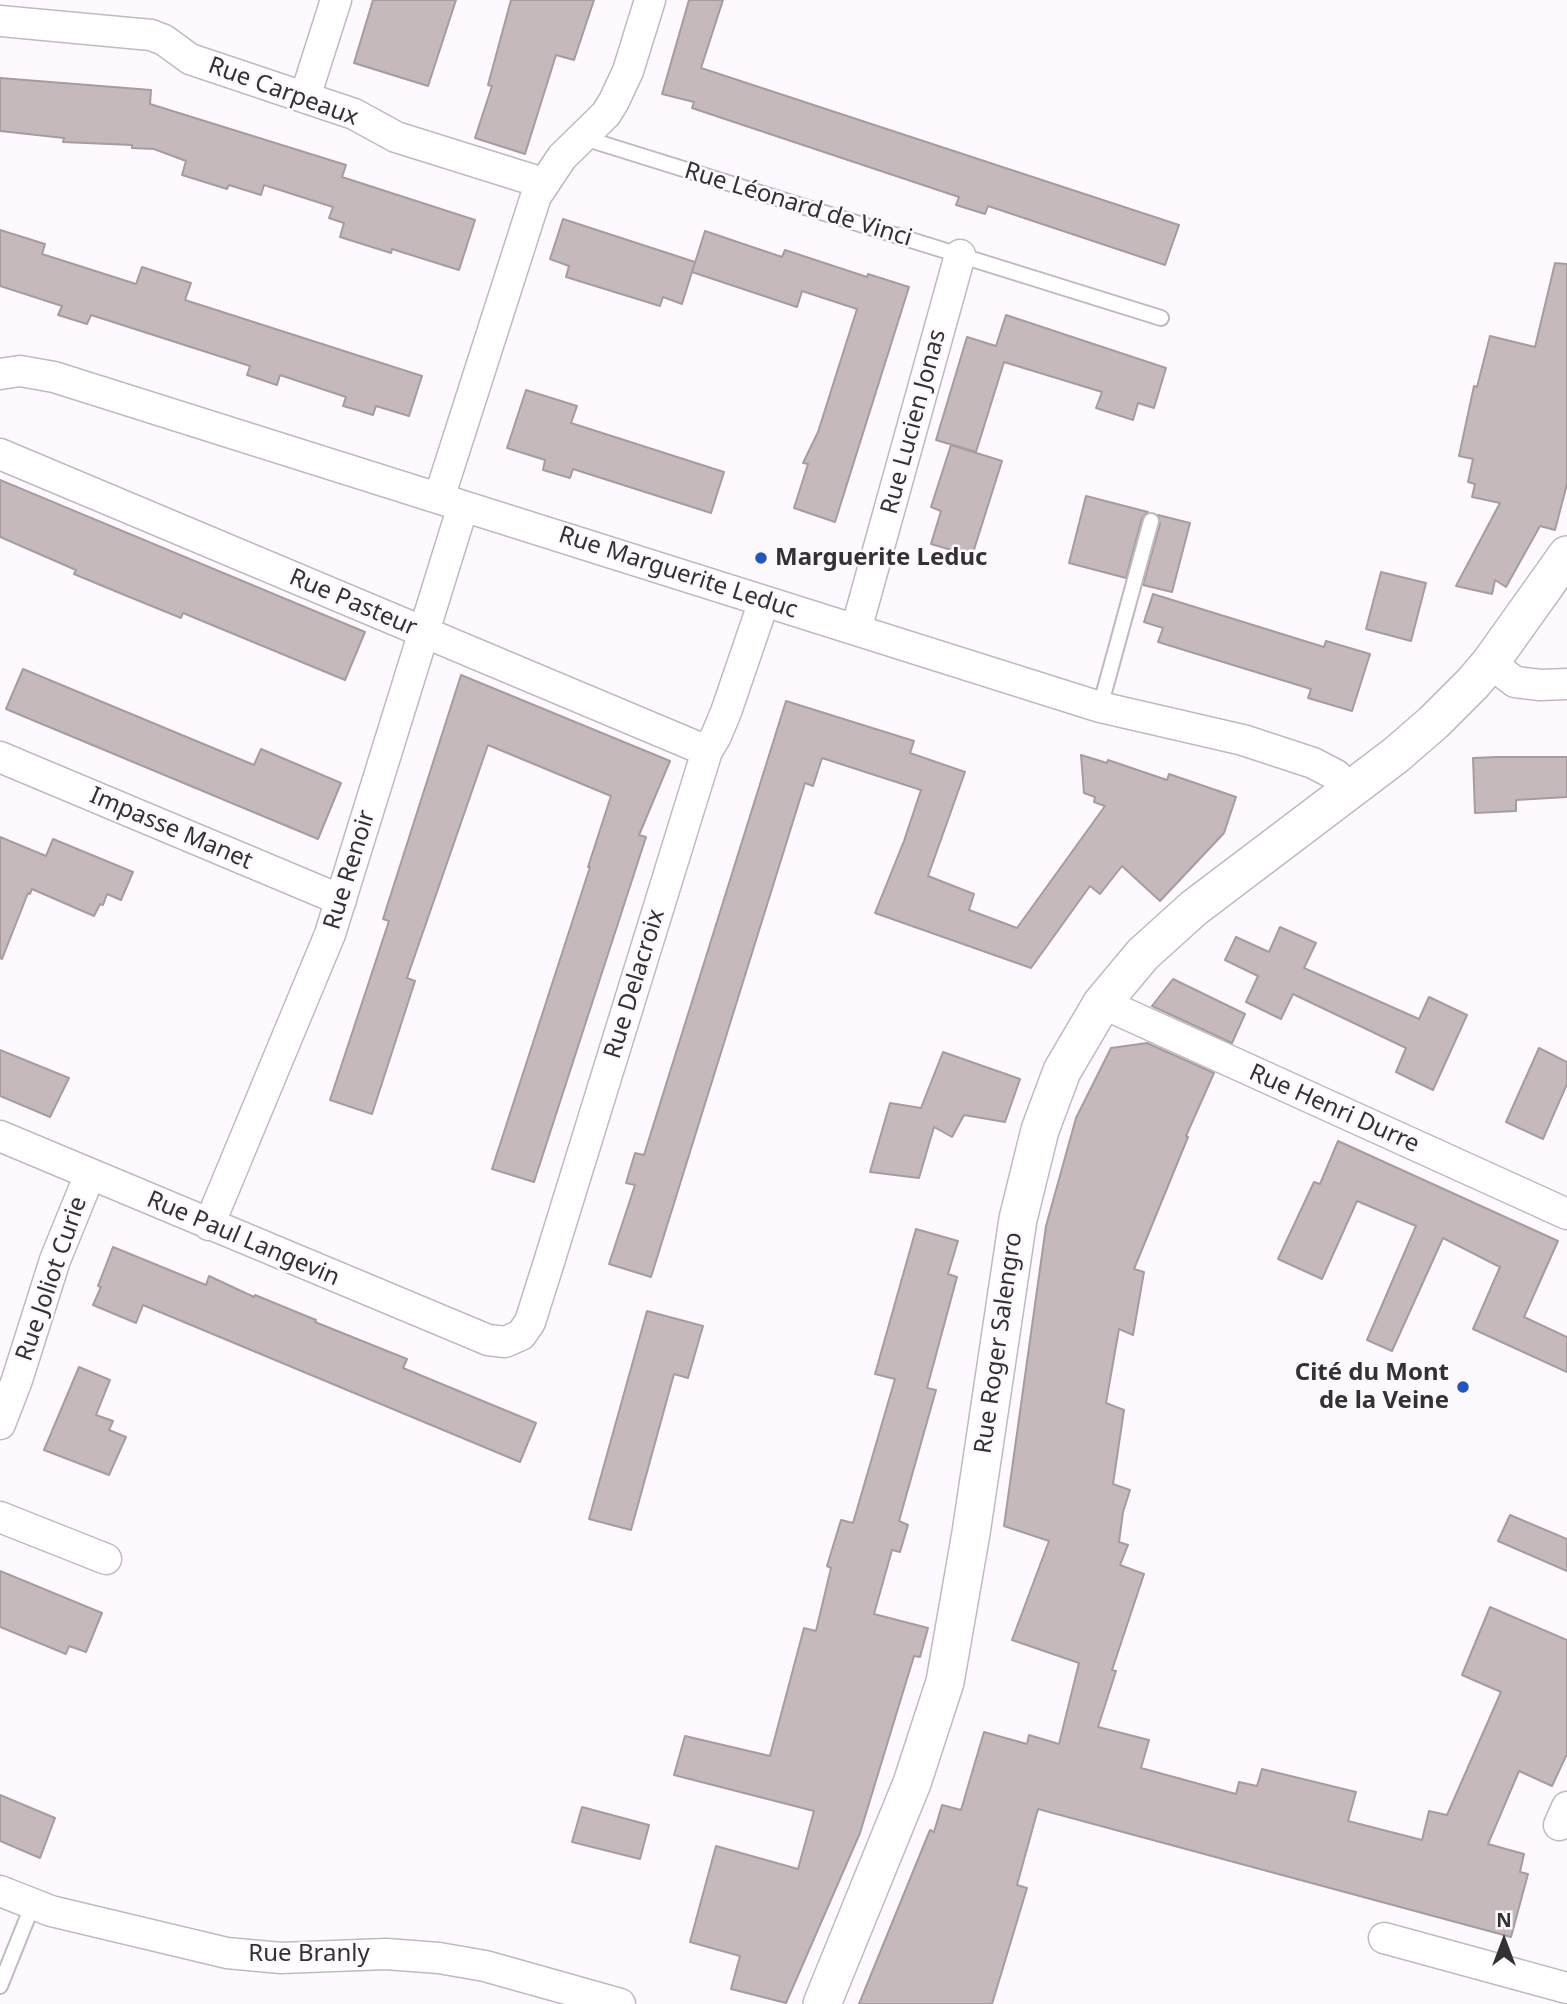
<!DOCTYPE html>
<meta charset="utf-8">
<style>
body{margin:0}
#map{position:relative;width:1567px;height:2004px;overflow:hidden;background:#fef9ff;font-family:"Noto Sans",sans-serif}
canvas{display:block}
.north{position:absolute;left:1469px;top:1906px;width:70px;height:70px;-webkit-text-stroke:5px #fef9ff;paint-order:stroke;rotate:0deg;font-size:19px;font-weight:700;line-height:28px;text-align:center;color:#343134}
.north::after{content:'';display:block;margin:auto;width:24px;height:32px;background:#343134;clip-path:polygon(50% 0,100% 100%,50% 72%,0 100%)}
</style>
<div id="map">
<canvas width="1567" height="2004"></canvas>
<div class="north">N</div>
</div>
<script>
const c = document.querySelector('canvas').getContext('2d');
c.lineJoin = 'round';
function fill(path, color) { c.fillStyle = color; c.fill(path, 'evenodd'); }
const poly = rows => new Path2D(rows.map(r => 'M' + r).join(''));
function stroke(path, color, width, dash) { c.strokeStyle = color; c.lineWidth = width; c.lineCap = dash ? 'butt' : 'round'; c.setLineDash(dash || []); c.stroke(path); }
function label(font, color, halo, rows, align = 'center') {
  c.font = font + ' "Noto Sans",sans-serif'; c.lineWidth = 5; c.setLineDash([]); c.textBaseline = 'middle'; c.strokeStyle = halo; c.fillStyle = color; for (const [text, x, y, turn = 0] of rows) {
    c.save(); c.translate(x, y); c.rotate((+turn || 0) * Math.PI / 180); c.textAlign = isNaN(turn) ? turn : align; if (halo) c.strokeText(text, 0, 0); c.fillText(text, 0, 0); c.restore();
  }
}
const building = poly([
 [373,0,456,0,428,86,354,63,373,0],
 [511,0,594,0,574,60,556,55,525,154,475,138,492,86,488,85,511,0],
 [689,0,723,0,701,68,1179,225,1165,265,988,206,985,214,956,205,959,197,692,108,694,102,662,94,689,0],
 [0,78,151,90,150,104,346,165,342,177,475,220,459,270,392,249,391,253,340,237,344,223,329,218,333,207,264,185,261,195,229,185,227,189,182,175,186,161,154,149,132,148,132,145,63,142,64,138,0,131,0,78],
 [563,219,695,262,682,304,663,297,660,306,566,277,569,266,550,259,563,219],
 [0,230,45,244,42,254,136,284,142,267,191,283,185,300,422,376,409,416,376,406,373,415,357,410,343,406,346,397,280,375,277,385,247,375,250,366,91,315,87,324,58,315,62,306,0,286,0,230],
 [705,231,782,257,785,250,867,277,868,274,909,287,835,522,794,508,808,464,803,463,818,432,857,309,802,291,797,307,692,272,705,231],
 [1555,263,1567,264,1567,484,1555,530,1540,526,1506,587,1495,580,1492,594,1456,586,1500,503,1472,497,1475,484,1468,482,1473,459,1459,456,1474,386,1477,387,1490,336,1535,347,1555,263],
 [1006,315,1166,368,1154,408,1138,403,1133,420,1096,408,1102,392,1004,362,976,452,936,440,967,337,996,346,1006,315],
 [526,390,577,406,571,423,724,472,711,513,573,469,570,478,543,470,545,460,507,448,526,390],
 [951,445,1002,461,972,556,931,544,941,511,931,507,951,445],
 [0,480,365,632,345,680,183,613,181,618,110,589,74,574,76,570,0,537,0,480],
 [1086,496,1148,512,1142,518,1126,578,1069,563,1086,496],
 [1158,515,1190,523,1172,592,1143,585,1160,524,1158,515],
 [1381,572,1426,583,1411,641,1366,629,1381,572],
 [1153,594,1324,647,1326,641,1370,654,1352,711,1308,698,1311,689,1158,642,1163,628,1144,622,1153,594],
 [23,669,254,765,261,749,341,783,318,839,6,709,23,669],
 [461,675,670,761,639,835,646,837,534,1182,492,1169,590,867,588,867,611,796,488,745,407,978,415,981,372,1114,330,1100,389,921,383,919,461,675],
 [786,701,914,741,910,753,965,772,928,876,974,894,969,910,1017,928,1105,806,1094,802,1095,797,1084,793,1081,755,1107,763,1108,760,1167,780,1169,774,1236,797,1224,833,1160,901,1122,866,1100,894,1090,886,1031,968,875,913,904,841,921,790,822,758,813,786,805,783,651,1277,609,1264,635,1185,626,1183,635,1153,644,1155,786,701],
 [1497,757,1567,757,1567,797,1516,800,1516,811,1475,813,1473,758,1497,757],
 [0,837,46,856,53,839,133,872,121,900,107,894,103,905,100,904,94,916,32,889,30,894,28,893,2,959,0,958,0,837],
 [1280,927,1316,943,1304,968,1419,1019,1429,997,1467,1015,1433,1090,1396,1072,1406,1048,1293,994,1281,1019,1246,1002,1258,976,1225,960,1236,937,1269,952,1280,927],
 [1173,979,1245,1014,1232,1043,1152,1006,1173,979],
 [1147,1043,1214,1073,1186,1136,1188,1137,1134,1269,1144,1272,1133,1335,1119,1329,1106,1403,1124,1410,1113,1484,1130,1490,1123,1512,1119,1542,1128,1545,1120,1565,1144,1574,1112,1670,1116,1671,1098,1727,1149,1740,1141,1768,1236,1794,1239,1782,1257,1786,1262,1769,1356,1792,1348,1821,1422,1840,1429,1811,1447,1815,1501,1692,1462,1675,1490,1607,1567,1640,1567,1754,1552,1786,1519,1771,1488,1844,1524,1854,1520,1872,1528,1874,1511,1937,1038,1809,1017,1885,1027,1888,992,2004,859,2004,930,1830,934,1832,942,1805,961,1810,984,1732,1027,1744,1029,1735,1059,1744,1079,1663,1012,1640,1049,1541,1004,1526,1046,1226,1076,1118,1111,1048,1147,1043],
 [1539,1048,1567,1062,1567,1084,1543,1139,1506,1122,1539,1048],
 [0,1050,69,1078,50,1117,0,1096,0,1050],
 [943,1052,1020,1079,1005,1122,964,1115,952,1137,934,1127,919,1178,870,1172,890,1103,921,1108,943,1052],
 [1338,1141,1558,1241,1524,1317,1567,1337,1567,1372,1473,1329,1500,1267,1443,1238,1392,1351,1367,1340,1416,1226,1357,1201,1322,1279,1278,1259,1314,1182,1320,1184,1338,1141],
 [916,1229,958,1241,948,1274,957,1277,927,1388,936,1390,899,1521,908,1525,900,1552,892,1550,874,1614,928,1628,920,1657,914,1656,860,1833,786,2003,731,1989,740,1956,690,1942,716,1846,798,1869,814,1811,674,1775,685,1736,770,1756,804,1628,816,1631,831,1568,827,1566,841,1520,853,1523,895,1379,875,1374,916,1229],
 [113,1247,206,1285,209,1276,254,1297,255,1295,316,1320,315,1322,407,1359,403,1368,536,1423,520,1462,143,1305,136,1323,93,1305,101,1287,98,1286,113,1247],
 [647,1311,703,1326,688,1378,674,1374,631,1530,589,1519,647,1311],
 [79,1367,110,1380,96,1415,113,1421,109,1430,126,1437,109,1475,44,1450,79,1367],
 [1510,1515,1567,1539,1567,1571,1498,1541,1510,1515],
 [0,1571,102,1613,86,1652,69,1646,66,1654,0,1627,0,1571],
 [0,1795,55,1818,40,1858,0,1841,0,1795],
 [582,1807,649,1825,640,1859,572,1842,582,1807]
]);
const service = poly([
 [584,138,1161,318],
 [1100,707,1151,521],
 [0,1986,33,1904]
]);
const minor = poly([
 [0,21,151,35,164,40,190,59,354,114,396,137,543,183],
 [305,97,336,0],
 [0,374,20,371,54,377,1100,707,1243,740,1313,763,1336,775,1350,789],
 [0,454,707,751],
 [439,498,536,196,562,157,606,114,614,101,628,71,650,0],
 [856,630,960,255],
 [1490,663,1515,682,1540,685,1567,684],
 [0,757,341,900],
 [1102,1003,1567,1214],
 [0,1136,488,1340,505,1342,521,1335,530,1322,549,1262,707,751,716,736,726,712,764,601],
 [209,1225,330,934,463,506],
 [0,1424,17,1380,55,1260,90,1174],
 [0,1517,106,1559],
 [1559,1825,1567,1807],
 [0,1891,51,1911,227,1953,281,1958,386,1954,439,1958,485,1966,620,2004],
 [1384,1938,1567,1988]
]);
const tertiary = poly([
 [822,2004,912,1783,945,1682,971,1533,1018,1219,1040,1130,1062,1071,1102,1003,1143,954,1194,908,1396,755,1434,722,1473,683,1490,663,1567,555]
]);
const markers = [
 [761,558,7,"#1f56c2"],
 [1463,1387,7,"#1f56c2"]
];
const streetNames = [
 ["Rue Carpeaux",283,92,20],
 ["Rue Léonard de Vinci",798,205,17],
 ["Rue Lucien Jonas",914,422,-75],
 ["Rue Marguerite Leduc",678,573,18],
 ["Rue Pasteur",353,603,23],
 ["Impasse Manet",171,829,23],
 ["Rue Renoir",350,870,-73],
 ["Rue Delacroix",635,984,-73],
 ["Rue Henri Durre",1334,1109,24],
 ["Rue Paul Langevin",243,1239,23],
 ["Rue Joliot Curie",52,1279,-71],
 ["Rue Roger Salengro",999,1343,-82],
 ["Rue Branly",309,1954]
];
const poiNames = [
 ["Marguerite Leduc",775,558],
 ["Cité du Mont",1449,1373,"right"],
 ["de la Veine",1449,1401,"right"]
];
fill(building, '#c6b9bc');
stroke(building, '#a89b9f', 2);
stroke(service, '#c1b9c2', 18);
stroke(minor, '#c1b9c2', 33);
stroke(tertiary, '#c1b9c2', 40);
stroke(service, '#fff', 14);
stroke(minor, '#fff', 30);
stroke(tertiary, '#fff', 37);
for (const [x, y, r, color] of markers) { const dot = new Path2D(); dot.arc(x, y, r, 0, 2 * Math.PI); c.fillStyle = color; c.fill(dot); stroke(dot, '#fef9ff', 2.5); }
label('24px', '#343134', '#fef9ff', streetNames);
label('bold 24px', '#343134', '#fef9ff', poiNames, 'left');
</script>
